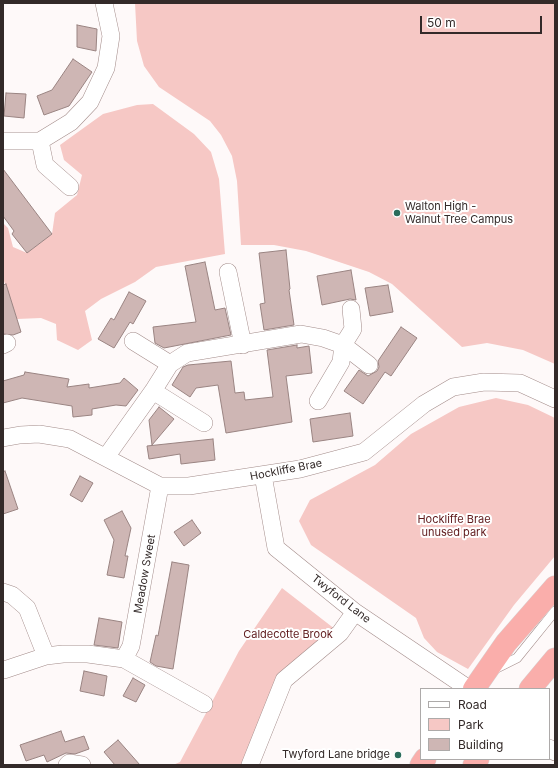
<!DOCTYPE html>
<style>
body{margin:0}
#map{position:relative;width:558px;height:768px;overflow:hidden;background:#fef9f9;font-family:Inter,sans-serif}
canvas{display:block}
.frame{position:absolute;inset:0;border:4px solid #332a29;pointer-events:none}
.legend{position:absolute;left:420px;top:688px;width:130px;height:72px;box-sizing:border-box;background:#fff;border:1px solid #adaaa9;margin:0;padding:5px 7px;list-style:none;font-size:12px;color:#332a29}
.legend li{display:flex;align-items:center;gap:8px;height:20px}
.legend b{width:20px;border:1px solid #adaaa9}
.scale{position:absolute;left:420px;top:16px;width:122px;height:18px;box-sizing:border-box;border:2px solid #332a29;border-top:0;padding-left:5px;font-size:12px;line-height:14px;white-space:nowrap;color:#332a29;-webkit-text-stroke:3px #fff;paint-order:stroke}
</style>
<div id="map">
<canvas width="558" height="768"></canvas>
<div class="frame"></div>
<ul class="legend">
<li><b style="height:5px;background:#fff"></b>Road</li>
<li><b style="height:11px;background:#f6c8c5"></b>Park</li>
<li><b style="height:11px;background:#ceb6b4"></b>Building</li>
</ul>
<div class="scale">50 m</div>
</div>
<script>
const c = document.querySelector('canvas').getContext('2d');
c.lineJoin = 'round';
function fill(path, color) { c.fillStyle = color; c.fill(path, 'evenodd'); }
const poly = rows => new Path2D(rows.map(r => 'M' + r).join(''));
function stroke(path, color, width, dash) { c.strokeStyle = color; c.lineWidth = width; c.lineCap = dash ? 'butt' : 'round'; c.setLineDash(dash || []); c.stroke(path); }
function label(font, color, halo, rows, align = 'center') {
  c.font = font + ' Inter,sans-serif'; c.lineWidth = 4; c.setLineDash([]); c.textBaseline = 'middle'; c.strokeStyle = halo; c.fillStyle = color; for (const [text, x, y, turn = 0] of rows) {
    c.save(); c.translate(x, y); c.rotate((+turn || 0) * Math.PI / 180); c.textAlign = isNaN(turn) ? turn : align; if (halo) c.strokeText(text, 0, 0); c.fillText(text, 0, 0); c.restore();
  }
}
const green = poly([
 [135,3,555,3,555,364,523,350,487,343,462,347,392,284,369,272,306,251,274,245,241,245,237,181,232,156,221,135,210,121,159,87,144,66,137,41],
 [153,104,194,134,211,152,219,179,225,254,156,267,135,282,101,299,85,311,92,340,78,350,57,340,56,324,41,318,17,319,3,278,3,223,8,228,13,247,27,253,52,234,55,213,77,195,82,175,64,160,60,145,103,114,137,105],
 [496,398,528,405,555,418,555,556,514,605,468,669,437,652,424,638,416,618,311,545,299,521,310,500,375,465,411,434,459,407],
 [282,588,340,633,284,680,250,765,173,765,180,762,239,651]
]);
const building = poly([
 [77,25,97,29,96,51,77,47,77,25],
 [73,59,92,72,69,106,44,115,37,96,52,90,73,59],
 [6,93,26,94,24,118,4,116,6,93],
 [3,169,52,234,27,253,12,234,14,231,3,216,3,169],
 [286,250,290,289,289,290,294,325,264,330,260,304,265,303,259,253,286,250],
 [205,262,215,310,225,308,231,335,164,348,155,343,153,327,196,322,185,266,205,262],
 [351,270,356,300,350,299,322,305,317,276,351,270],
 [6,284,21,332,13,335,3,334,3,285,6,284],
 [388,285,393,312,370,316,365,288,388,285],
 [129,292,146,301,133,324,130,322,114,348,98,339,111,318,114,320,129,292],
 [401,327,417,338,391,376,385,372,363,404,344,391,359,370,368,376,377,371,379,367,378,361,401,327],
 [297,345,297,348,309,346,312,373,286,376,292,422,226,433,218,385,196,388,190,397,172,385,183,367,188,365,231,361,235,393,244,392,245,400,273,397,267,350,297,345],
 [25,372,69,379,67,387,89,384,89,388,120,383,124,378,138,390,126,406,116,405,92,409,92,415,73,417,72,406,22,398,3,403,3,381,24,375,25,372],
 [159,407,174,419,152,445,149,420,159,407],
 [350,413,353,436,313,442,310,419,350,413],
 [213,439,215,460,181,464,180,454,149,459,147,446,213,439],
 [5,471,18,509,3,514,3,472,5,471],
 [80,476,93,483,82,502,70,495,80,476],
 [122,511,131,528,125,556,128,556,124,578,107,575,114,540,104,520,122,511],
 [192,520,201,533,184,546,174,532,192,520],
 [172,562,189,565,173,669,156,666,150,662,156,635,158,636,172,562],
 [99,618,122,622,118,648,94,645,99,618],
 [84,671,107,676,104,696,80,691,84,671],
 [133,678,145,685,136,702,123,696,133,678],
 [61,731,65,742,84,736,89,749,75,754,66,753,47,762,44,755,26,761,20,745,61,731],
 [118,740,140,765,115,765,104,752,118,740]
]);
const service = poly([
 [495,669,517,658,555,611]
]);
const minor = poly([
 [3,141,40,141,71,122,90,102,106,68,111,36,104,3],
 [40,141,45,165,70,187],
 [228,272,243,345],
 [133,341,170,364],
 [3,345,7,343],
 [153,391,204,423],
 [318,401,341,362,343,345,353,329,351,309],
 [3,438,20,435,39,434,70,439,160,486,189,486,300,469,364,452,424,404,453,387,484,382,520,383,555,399],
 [106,457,153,391,170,364,187,353,301,334,323,338,343,345,369,365],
 [263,475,276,548,355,612,469,689],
 [3,592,12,595,27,608,46,656],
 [124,659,131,646,160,486],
 [4,670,46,656,63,654,88,654,124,659,204,704],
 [549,748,555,752],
 [67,765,69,763,82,765],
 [250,765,284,680,340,633,355,612]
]);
const trunk = poly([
 [474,689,506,643,555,587],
 [530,689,555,659],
 [421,765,425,759],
 [474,765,478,759]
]);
const markers = [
 [397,213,4,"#2b6c5b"],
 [398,755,4,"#2b6c5b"]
];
const poiNames = [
 ["Walton High -",405,207],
 ["Walnut Tree Campus",405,220],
 ["Twyford Lane bridge",390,755,"right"]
];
const streetNames = [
 ["Hockliffe Brae",286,470,-11],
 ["Meadow Sweet",145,574,-80],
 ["Twyford Lane",341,599,38]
];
const parkNames = [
 ["Hockliffe Brae",454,520],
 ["unused park",454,533],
 ["Caldecotte Brook",288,635]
];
fill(green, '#f6c8c5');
fill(building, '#ceb6b4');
stroke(building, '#9a8482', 1);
stroke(service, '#a38c8a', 10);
stroke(minor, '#a38c8a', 18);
stroke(trunk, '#d6d4d4', 23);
stroke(service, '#fff', 9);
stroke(minor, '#fff', 17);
stroke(trunk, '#faaeab', 22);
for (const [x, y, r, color] of markers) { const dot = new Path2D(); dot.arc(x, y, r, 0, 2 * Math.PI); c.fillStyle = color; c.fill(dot); stroke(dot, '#fff', 1.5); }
label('11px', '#332a29', '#fff', poiNames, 'left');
label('11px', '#332a29', '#fff', streetNames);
label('11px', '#5f1a1c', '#fff', parkNames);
</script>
